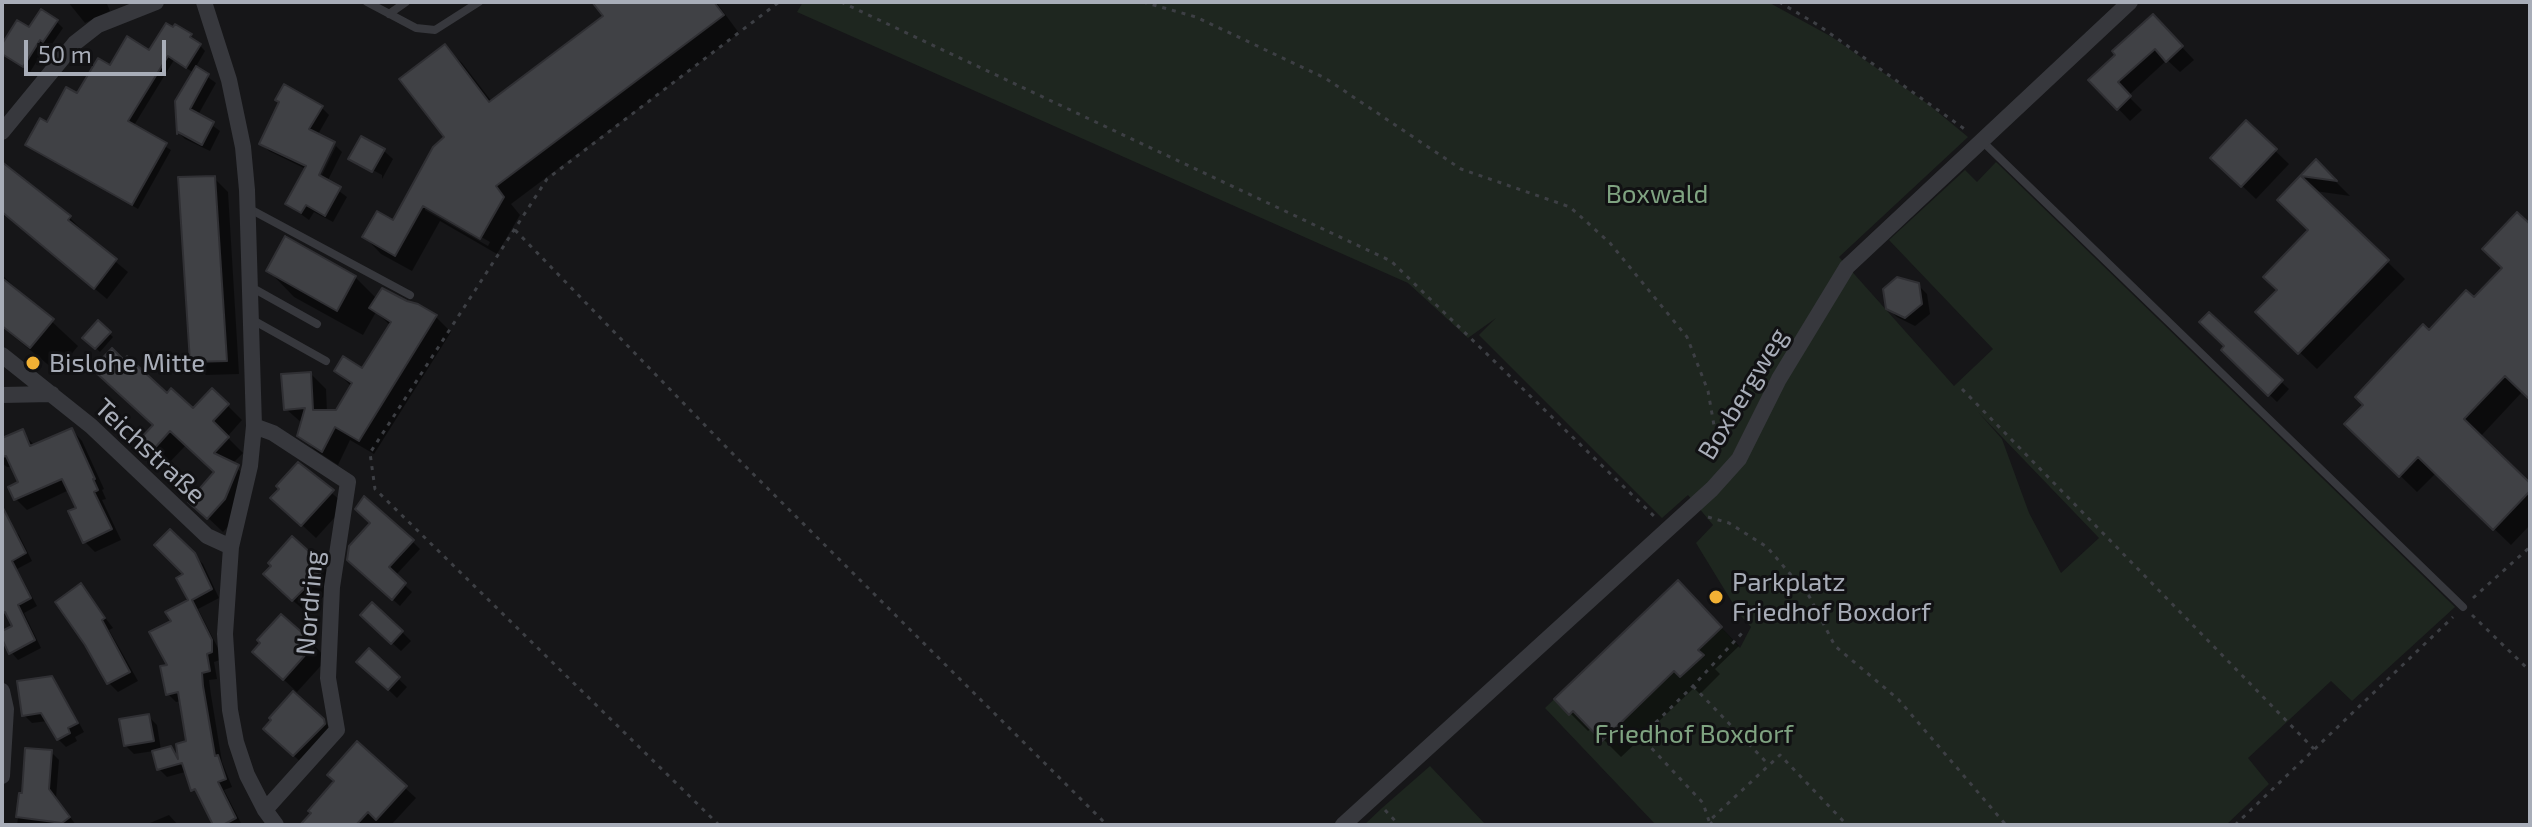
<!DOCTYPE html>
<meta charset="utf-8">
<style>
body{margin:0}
#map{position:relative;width:2532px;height:827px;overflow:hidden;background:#161618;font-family:"Exo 2",sans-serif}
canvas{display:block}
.frame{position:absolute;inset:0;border:4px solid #a8adb8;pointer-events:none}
.scale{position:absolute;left:24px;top:40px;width:142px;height:36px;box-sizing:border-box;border:4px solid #a8adb8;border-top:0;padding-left:10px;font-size:24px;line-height:28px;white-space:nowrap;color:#a8adb8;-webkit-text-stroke:6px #111113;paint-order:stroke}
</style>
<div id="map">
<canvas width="2532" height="827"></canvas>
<div class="frame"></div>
<div class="scale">50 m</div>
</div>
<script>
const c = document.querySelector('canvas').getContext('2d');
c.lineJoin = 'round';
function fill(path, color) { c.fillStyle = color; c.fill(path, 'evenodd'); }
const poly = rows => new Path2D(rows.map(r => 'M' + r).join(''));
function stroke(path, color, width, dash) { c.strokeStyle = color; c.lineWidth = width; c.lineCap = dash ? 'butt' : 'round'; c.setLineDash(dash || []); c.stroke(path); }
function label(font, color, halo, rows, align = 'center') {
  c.font = font + ' "Exo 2",sans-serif'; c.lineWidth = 6; c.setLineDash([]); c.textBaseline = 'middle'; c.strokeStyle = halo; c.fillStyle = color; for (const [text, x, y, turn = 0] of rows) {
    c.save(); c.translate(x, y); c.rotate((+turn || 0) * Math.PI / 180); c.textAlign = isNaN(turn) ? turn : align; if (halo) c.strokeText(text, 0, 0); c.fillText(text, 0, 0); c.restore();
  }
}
const green = poly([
 [803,2,1768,2,1832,37,1928,104,1968,137,1839,257,1954,386,1993,349,1889,240,1965,170,1977,182,1996,162,2455,607,2352,701,2331,681,2248,758,2269,784,2226,825,1656,825,1545,708,1678,580,1740,648,1751,627,1740,615,1696,543,1713,525,1688,495,1662,518,1479,335,1496,318,1468,338,1408,283,797,12],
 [1978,412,2099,538,2061,573,2029,513,2002,439],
 [1430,766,1486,825,1364,825,1382,808]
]);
const shadow = poly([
 [68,2,110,2,107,4,110,11,85,23],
 [595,2,716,2,739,33,511,204,520,215,497,254,440,221,412,271,381,254,365,237,394,223,447,137,445,47,462,63,492,102,606,17],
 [425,205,490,242,488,246,425,210],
 [56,21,63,28,50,47,47,45,30,72,2,53,2,48,29,30],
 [2165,29,2194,60,2180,72,2167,60,2128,96,2142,110,2130,121,2091,80],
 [191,36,205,51,195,68,216,83,198,115,220,131,210,151,185,139,179,133,177,101,194,73,174,60,133,127,171,150,138,209,27,144,77,95,110,68],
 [321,107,329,115,317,136,334,144,313,183,317,185,336,146,342,152,327,182,347,197,333,222,314,212,309,220,287,204,306,169,269,151,261,143],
 [2246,123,2289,164,2256,199,2213,158],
 [384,151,393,159,382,179,382,175,358,162,358,166,351,158],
 [2316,162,2350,196,2315,191,2405,279,2317,369,2258,312,2279,290,2311,230,2280,200],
 [2,170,70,218,82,230,80,232,128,272,107,299,6,215,2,219],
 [214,178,228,192,239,374,206,375,192,362],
 [2530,227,2530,398,2523,391,2480,437,2530,485,2530,525,2511,545,2436,473,2417,492,2347,424,2429,333,2474,300,2504,268],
 [269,271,355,277,377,299,418,305,436,317,451,332,374,454,350,440,338,465,315,450,300,435,303,424,286,409,311,374,326,389,327,412,338,412,352,387,336,371,363,371,391,326,376,312,363,335,294,297],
 [2,275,78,346,57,372,2,327],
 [1918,285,1927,294,1930,314,1915,326,1897,317,1888,308],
 [2209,315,2289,389,2277,402,2223,350,2227,347],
 [98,323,113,337,100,352,85,338],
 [167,396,193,411,227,405,242,420,227,437,243,453,232,464,253,482,240,514,223,532,206,516,217,473,186,445,169,463,143,439,155,426],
 [72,430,82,441,104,489,102,490,106,499,102,500,121,540,95,552,85,542,78,509,69,490,27,510,16,499,11,488,20,484,13,467,7,467,2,463,2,440,22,432,35,446],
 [298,465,346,505,316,538,287,511],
 [12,528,19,535,32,561,17,569,37,606,24,613,41,648,18,660,11,652,2,635,15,627,2,602,2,533],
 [170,531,203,564,219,598,198,609,219,650,220,660,214,662,217,679,209,680,211,695,222,762,232,787,224,790,242,825,215,825,185,772,167,777,159,769,154,751,134,754,125,745,148,716,157,725,161,750,170,748,180,758,189,743,181,701,176,702,168,694,173,622,190,601,186,574],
 [413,542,420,549,395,576,412,592,400,606,357,567],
 [323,566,337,581,336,584,307,613,279,588],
 [81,586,113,628,109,630,138,681,118,692,109,683,87,644],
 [1696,601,1739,646,1715,669,1720,674,1700,694,1694,688,1621,757,1592,728,1588,731,1557,700],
 [371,624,402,632,411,641,401,651],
 [314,645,327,659,297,692,268,665],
 [369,651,407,687,397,698,368,670],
 [51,678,59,687,84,732,75,737,77,741,66,747,58,739,48,721,32,723,24,715],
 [323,720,337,735,307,768,279,742],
 [357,744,416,798,391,825,308,825],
 [51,752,59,760,56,798,76,825,17,825,21,795],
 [169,815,178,825,151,825,150,823]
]);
const building = poly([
 [592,2,714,2,724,15,496,186,504,197,480,239,423,206,395,256,362,237,377,211,393,220,433,147,444,137,399,79,445,44,489,102,603,16,592,2],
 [41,9,58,20,43,42,40,40,23,67,2,54,2,44,17,20,29,27,41,9],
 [2153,14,2183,46,2166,62,2155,49,2118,82,2131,96,2117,110,2088,80,2115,55,2112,51,2153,14],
 [166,23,173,27,175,24,192,34,190,37,201,44,186,68,168,56,128,121,167,143,132,205,25,145,40,118,47,122,66,87,77,93,98,58,110,65,127,36,149,50,166,23],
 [196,66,209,74,190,109,214,122,202,145,178,132,177,134,175,101,196,66],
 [284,84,323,106,309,129,335,142,319,175,341,187,325,216,306,205,301,213,285,204,306,166,259,144,279,102,275,100,284,84],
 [2246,120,2277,149,2241,187,2210,158,2246,120],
 [361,136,385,149,372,172,348,159,361,136],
 [2316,159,2337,181,2301,176,2389,260,2298,354,2255,312,2277,290,2263,277,2308,230,2277,200,2316,159],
 [2,162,71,216,68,220,117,259,94,289,2,212,2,162],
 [215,176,227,361,190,362,178,177,215,176],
 [2517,212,2530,224,2530,400,2505,376,2464,419,2530,483,2530,491,2493,530,2418,457,2399,477,2344,424,2363,405,2355,397,2423,324,2429,330,2466,290,2474,297,2502,268,2482,249,2517,212],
 [285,236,356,276,337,311,266,271,285,236],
 [1897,277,1919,283,1922,304,1905,318,1886,309,1883,289,1897,277],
 [2,278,54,319,30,348,2,326,2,278],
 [382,288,407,301,418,304,437,315,359,441,335,427,322,452,297,436,305,408,284,410,281,374,311,372,313,410,336,410,352,383,334,371,343,356,362,368,391,322,369,308,382,288],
 [2209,312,2283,380,2268,396,2221,350,2224,346,2199,322,2209,312],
 [98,320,111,332,95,349,82,338,98,320],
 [112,348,124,360,127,356,167,393,171,388,193,408,212,388,229,404,213,421,229,437,214,453,239,465,225,499,207,519,188,502,214,472,170,431,153,450,140,439,153,425,92,369,112,348],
 [72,428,95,479,93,479,98,490,94,492,112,529,83,543,68,511,76,508,62,479,14,500,8,487,18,482,6,456,2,457,2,438,23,429,30,446,72,428],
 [298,462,334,490,301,526,270,498,279,489,276,486,298,462],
 [364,496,414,540,389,567,406,583,392,600,347,560,349,546,370,523,355,509,364,496],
 [2,506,26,553,12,561,31,598,18,605,35,640,9,654,2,639,2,631,12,626,5,612,2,614,2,506],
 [170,529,195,553,212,589,192,600,212,640,212,652,207,654,210,671,202,673,203,686,215,756,218,755,226,779,218,782,236,818,223,825,213,825,195,789,191,791,182,763,157,770,152,751,171,746,178,759,176,744,186,741,178,692,166,695,160,666,167,665,149,632,171,621,165,612,188,600,176,578,183,574,154,545,170,529],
 [292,536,324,565,323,570,292,601,263,574,271,566,268,563,292,536],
 [1678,580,1722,627,1698,650,1704,655,1680,677,1674,671,1602,741,1573,711,1569,715,1554,699,1678,580],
 [81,583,105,618,102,620,130,672,107,684,85,645,55,602,81,583],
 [372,602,403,631,391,644,360,615,372,602],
 [281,614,315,644,283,680,252,652,260,643,257,640,281,614],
 [369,648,400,677,388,690,356,662,369,648],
 [52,676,78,723,68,728,70,733,57,740,41,713,22,716,17,681,52,676],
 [293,691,324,719,325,724,293,756,263,729,271,720,269,718,293,691],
 [149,714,154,741,124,746,119,719,149,714],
 [357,741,407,786,376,820,368,812,356,825,300,825,311,813,308,811,334,781,327,775,357,741],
 [25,748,52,750,49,789,70,817,62,823,16,817,19,793,22,793,25,748]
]);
const path = poly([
 [841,2,1391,261,1655,517],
 [1143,2,1196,17,1325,78,1461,169,1570,207,1610,243,1687,337,1708,391,1719,454],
 [1779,2,1818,25,1966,130],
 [515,230,730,451,1107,825],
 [1962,389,2314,749],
 [1708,517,1729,523,1767,547,1809,596,1835,646,1898,699,2006,825],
 [2473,598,2530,547],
 [2472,615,2530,671],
 [1693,686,1768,764],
 [1385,810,1399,825],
 [1709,821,1703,803,1641,737,1693,686,1743,632],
 [719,825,375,489,370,453,547,179,779,2],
 [1713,825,1709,821,1780,755,1847,825],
 [2235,825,2453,617]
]);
const lane = poly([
 [367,2,416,28,435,30,479,2],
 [389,14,406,2],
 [1982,141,2463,607],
 [248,208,410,295],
 [251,287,317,324],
 [251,319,326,361]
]);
const street = poly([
 [204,2,229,80,243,147,247,190,254,426,250,466,231,547,225,634,230,710,236,742,247,775,265,810,276,825],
 [2,132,75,43,98,25,156,2],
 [2,355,91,426,207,536,231,547],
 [2,395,52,394],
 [254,426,273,433,348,482,332,587,328,678,337,730,265,810],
 [2,691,6,709,2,776],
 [1343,825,1712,489,1739,459,1779,379,1847,267,2130,2]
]);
const markers = [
 [33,363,8,"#f2b134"],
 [1716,597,8,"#f2b134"]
];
const parkNames = [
 ["Boxwald",1657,194],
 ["Friedhof Boxdorf",1694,734]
];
const poiNames = [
 ["Bislohe Mitte",49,363],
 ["Parkplatz",1732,582],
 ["Friedhof Boxdorf",1732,612]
];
const streetNames = [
 ["Boxbergweg",1743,394,-59],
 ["Teichstraße",150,451,43],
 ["Nordring",310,603,-85]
];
fill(green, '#1e261f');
fill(shadow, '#0007');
fill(building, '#404145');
stroke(building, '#303034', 2);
stroke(path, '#3d3f44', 3, [4, 6]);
stroke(lane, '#37383d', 8);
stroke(street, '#37383d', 16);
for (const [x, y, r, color] of markers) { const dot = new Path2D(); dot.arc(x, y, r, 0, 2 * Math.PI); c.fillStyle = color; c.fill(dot); stroke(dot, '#111113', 3); }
label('26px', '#7fa381', '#111113', parkNames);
label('26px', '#a8adb8', '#111113', poiNames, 'left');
label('26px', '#a8adb8', '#111113', streetNames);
</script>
